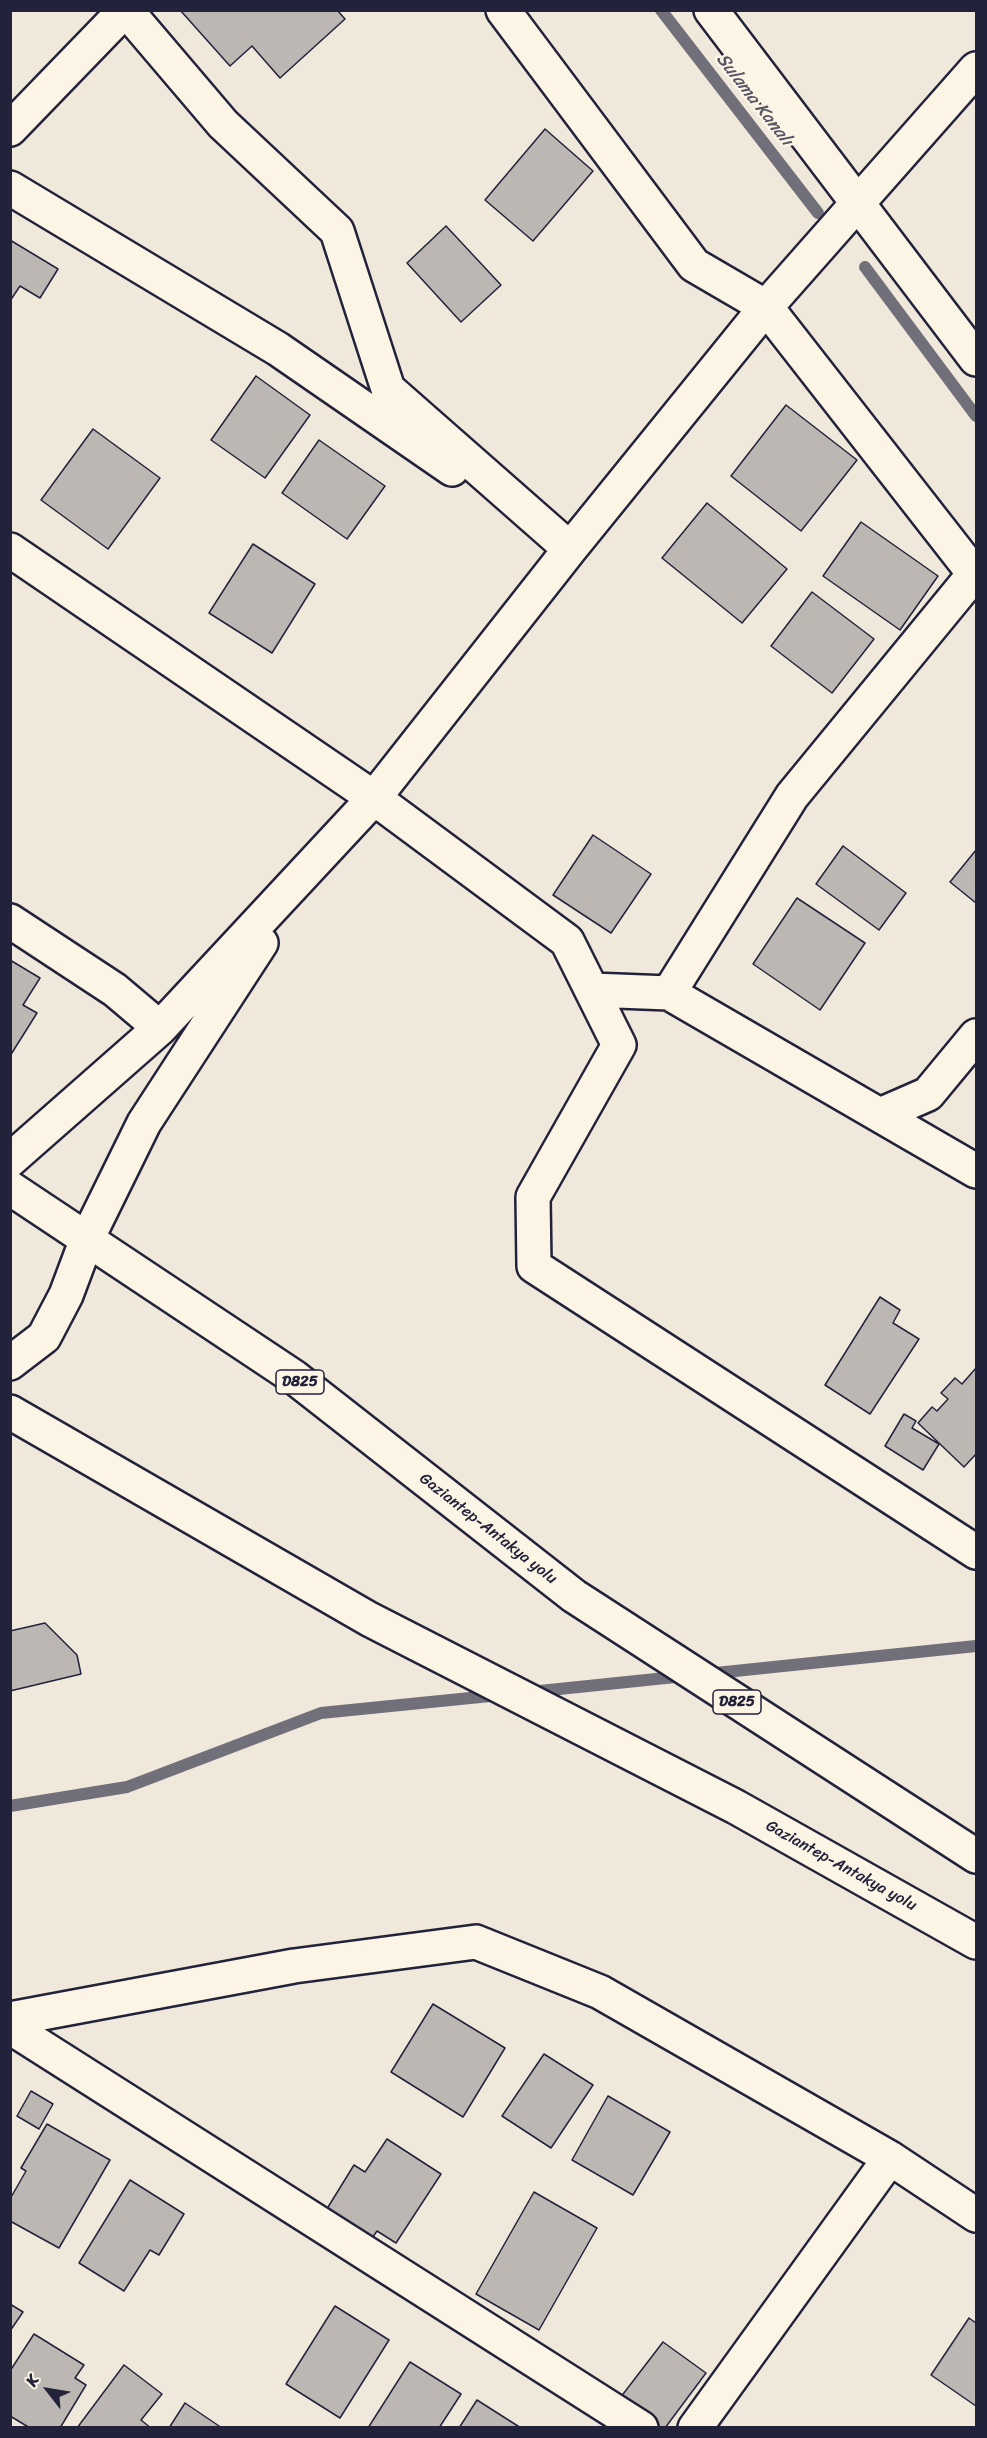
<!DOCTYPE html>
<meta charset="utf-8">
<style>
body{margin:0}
#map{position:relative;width:987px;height:2438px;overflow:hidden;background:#efe8db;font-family:Sriracha,sans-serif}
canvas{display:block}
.frame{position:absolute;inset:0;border:12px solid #22223b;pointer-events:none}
.north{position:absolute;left:18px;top:2360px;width:60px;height:60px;-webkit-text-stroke:4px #fcf5e5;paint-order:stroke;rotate:301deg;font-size:16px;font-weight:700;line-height:24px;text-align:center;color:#22223b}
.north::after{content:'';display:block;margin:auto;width:21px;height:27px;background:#22223b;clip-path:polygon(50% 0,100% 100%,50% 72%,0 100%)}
</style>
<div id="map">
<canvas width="987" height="2438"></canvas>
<div class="frame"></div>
<div class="north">K</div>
</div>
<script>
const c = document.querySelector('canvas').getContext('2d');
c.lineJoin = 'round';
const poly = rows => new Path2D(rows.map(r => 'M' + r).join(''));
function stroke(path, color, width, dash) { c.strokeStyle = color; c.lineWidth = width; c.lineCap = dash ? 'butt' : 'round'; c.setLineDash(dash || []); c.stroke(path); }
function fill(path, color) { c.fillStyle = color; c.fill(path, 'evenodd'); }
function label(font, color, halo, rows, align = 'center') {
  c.font = font + ' Sriracha,sans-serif'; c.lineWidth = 5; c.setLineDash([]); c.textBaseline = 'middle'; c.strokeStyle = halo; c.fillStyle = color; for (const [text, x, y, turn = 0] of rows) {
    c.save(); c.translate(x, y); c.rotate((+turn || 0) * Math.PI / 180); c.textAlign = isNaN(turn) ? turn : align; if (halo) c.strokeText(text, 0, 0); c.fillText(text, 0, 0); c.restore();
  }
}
const stream = poly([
 [661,10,818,213],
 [865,267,976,416],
 [706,1674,976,1646],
 [530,1692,685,1676],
 [10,1806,127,1787,321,1713,500,1695]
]);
const building = poly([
 [180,10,337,10,345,19,280,78,252,46,230,66,180,10],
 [545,129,593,171,533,241,485,200,545,129],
 [446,226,501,285,461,322,407,263,446,226],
 [10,240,58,269,40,298,20,286,10,301,10,240],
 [256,376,310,415,265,478,211,440,256,376],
 [786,405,857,460,801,531,731,476,786,405],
 [93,429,160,478,108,549,41,500,93,429],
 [319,440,385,486,347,539,282,493,319,440],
 [707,503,787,569,742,623,662,558,707,503],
 [861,522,938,576,900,630,823,576,861,522],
 [253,544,315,584,272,653,209,613,253,544],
 [812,592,874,639,832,693,771,646,812,592],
 [593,835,651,874,611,933,553,895,593,835],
 [843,846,906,893,879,930,816,884,843,846],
 [976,850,976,903,950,882,976,850],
 [797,898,865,943,820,1010,753,964,797,898],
 [10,960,40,978,23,1005,37,1013,10,1056,10,960],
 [880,1297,900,1310,893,1323,919,1339,870,1414,825,1385,880,1297],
 [976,1368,976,1454,964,1467,918,1423,932,1407,937,1411,948,1399,941,1393,955,1378,962,1384,976,1368],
 [904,1414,916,1421,912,1428,939,1444,923,1470,885,1446,904,1414],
 [45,1623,77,1655,81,1674,10,1691,10,1631,45,1623],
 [433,2004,505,2048,463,2117,391,2072,433,2004],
 [544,2054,593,2085,551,2148,502,2116,544,2054],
 [31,2091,53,2104,39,2129,17,2116,31,2091],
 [608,2096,670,2132,633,2195,572,2160,608,2096],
 [47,2124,110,2160,59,2248,10,2221,10,2199,26,2171,21,2168,47,2124],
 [387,2139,441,2174,396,2243,377,2231,370,2241,325,2212,354,2165,365,2172,387,2139],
 [130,2180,184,2214,159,2255,150,2250,124,2291,79,2263,130,2180],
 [534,2192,597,2228,539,2330,476,2294,534,2192],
 [10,2304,23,2312,10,2331,10,2304],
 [335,2306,389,2340,340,2418,286,2384,335,2306],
 [969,2318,976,2323,976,2406,931,2375,969,2318],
 [34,2334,84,2365,75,2378,86,2385,60,2428,30,2428,10,2416,10,2371,34,2334],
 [663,2342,706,2373,665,2428,652,2428,617,2402,663,2342],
 [410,2362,461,2394,439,2428,368,2428,410,2362],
 [124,2365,162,2394,141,2420,151,2428,77,2428,124,2365],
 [477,2400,521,2428,459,2428,477,2400],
 [185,2403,222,2428,169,2428,185,2403]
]);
const minor = poly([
 [126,10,223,124,337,231,388,389,570,549],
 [503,10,694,265,766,307,976,576],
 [711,10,976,359],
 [10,129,125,10],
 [10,188,278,349,452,469],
 [10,550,374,798,567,941,619,1045,533,1197,534,1266,976,1552],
 [10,921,115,990,160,1028],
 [592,990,669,993,976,1171],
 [669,993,792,796,975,573],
 [880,1115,928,1094,976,1036],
 [10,1160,160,1028,374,798,570,549,766,307,976,69],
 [10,1363,44,1337,66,1295,87,1239,144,1123,261,943],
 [10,2019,294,1966,476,1942,600,1992,890,2158,976,2215],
 [10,2027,641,2428],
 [695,2428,890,2158]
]);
const highway = poly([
 [10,1188,294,1377,574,1596,976,1856],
 [10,1412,369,1619,736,1807,976,1942]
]);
const shields = [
 [300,1382,48],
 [737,1702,48]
];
const shieldNames = [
 ["D825",300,1382],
 ["D825",737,1702]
];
const streetNames = [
 ["Gaziantep-Antakya yolu",488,1529,38],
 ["Gaziantep-Antakya yolu",841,1866,29]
];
const waterNames = [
 ["Sulama Kanalı",754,100,52]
];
stroke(stream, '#716f79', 12);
fill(building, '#bcb7b3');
stroke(building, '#22223b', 1.5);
stroke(minor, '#22223b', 38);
stroke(highway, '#22223b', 38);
stroke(minor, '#fcf5e5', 33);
stroke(highway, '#fcf5e5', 33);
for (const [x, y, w] of shields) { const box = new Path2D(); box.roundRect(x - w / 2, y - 12, w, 24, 4.5); c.fillStyle = '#fcf5e5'; c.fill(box); stroke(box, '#22223b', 1.5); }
label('bold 15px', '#22223b', null, shieldNames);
label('16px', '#22223b', '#fcf5e5', streetNames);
label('italic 18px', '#575564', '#fcf5e5', waterNames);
</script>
